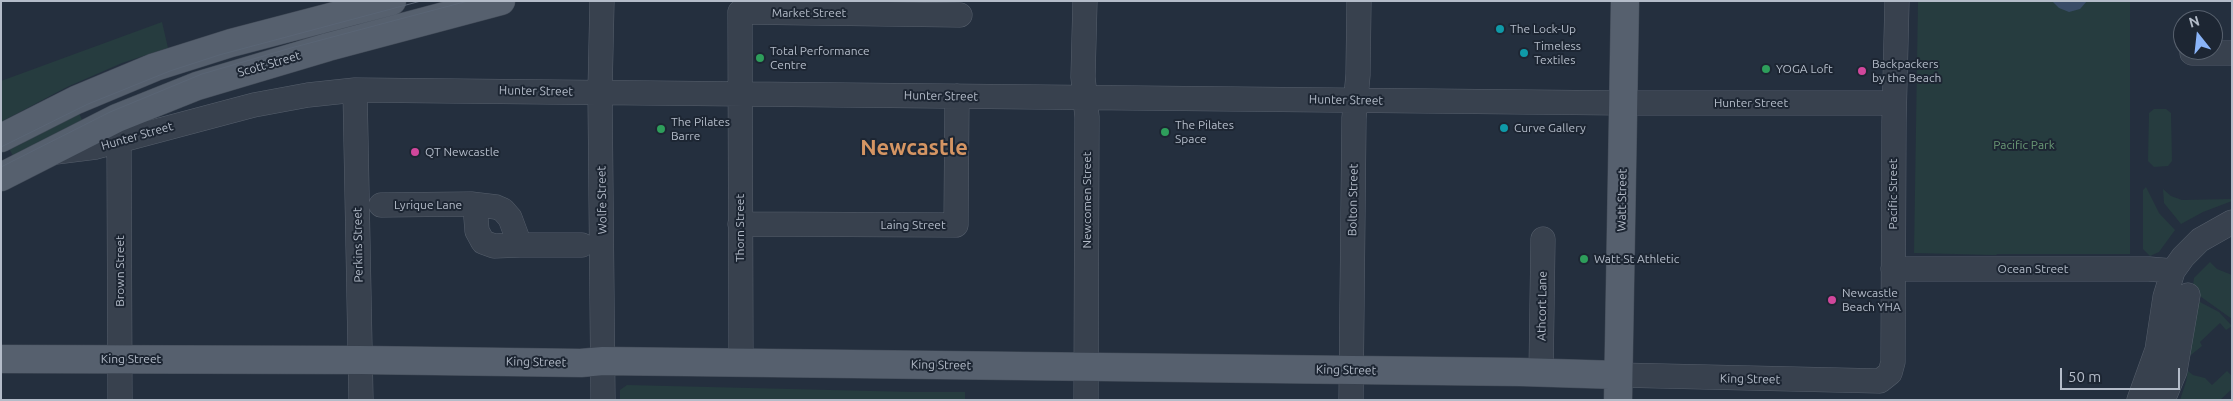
<!DOCTYPE html>
<style>
body{margin:0}
#map{position:relative;width:2233px;height:401px;overflow:hidden;background:#242f3e;font-family:Ubuntu,sans-serif}
canvas{display:block}
.frame{position:absolute;inset:0;border:2px solid #b4bcc9;pointer-events:none}
.north{position:absolute;left:2173px;top:10px;width:50px;height:50px;box-sizing:border-box;background:#1d2633;border:1px solid #59626f;border-radius:50%;rotate:344deg;font-size:14px;font-weight:700;line-height:20px;text-align:center;color:#b4bcc9}
.north::after{content:'';display:block;margin:auto;width:18px;height:22px;background:#8ab4f8;clip-path:polygon(50% 0,100% 100%,50% 72%,0 100%)}
.scale{position:absolute;left:2060px;top:368px;width:120px;height:22px;box-sizing:border-box;border:2px solid #b4bcc9;border-top:0;padding-left:6px;font-size:15px;line-height:18px;white-space:nowrap;color:#b4bcc9;-webkit-text-stroke:4px #1d2633;paint-order:stroke}
</style>
<div id="map">
<canvas width="2233" height="401"></canvas>
<div class="frame"></div>
<div class="north">N</div>
<div class="scale">50 m</div>
</div>
<script>
const c = document.querySelector('canvas').getContext('2d');
c.lineJoin = 'round';
function fill(path, color) { c.fillStyle = color; c.fill(path, 'evenodd'); }
const poly = rows => new Path2D(rows.map(r => 'M' + r).join(''));
function stroke(path, color, width, dash) { c.strokeStyle = color; c.lineWidth = width; c.lineCap = dash ? 'butt' : 'round'; c.setLineDash(dash || []); c.stroke(path); }
function label(font, color, halo, rows, align = 'center') {
  c.font = font + ' Ubuntu,sans-serif'; c.lineWidth = 4; c.setLineDash([]); c.textBaseline = 'middle'; c.strokeStyle = halo; c.fillStyle = color; for (const [text, x, y, turn = 0] of rows) {
    c.save(); c.translate(x, y); c.rotate((+turn || 0) * Math.PI / 180); c.textAlign = isNaN(turn) ? turn : align; if (halo) c.strokeText(text, 0, 0); c.fillText(text, 0, 0); c.restore();
  }
}
const green = poly([
 [1918,1,2130,1,2130,254,1997,254,1996,255,1914,253],
 [162,22,168,48,122,63,67,87,1,122,1,81],
 [2154,109,2166,109,2171,113,2172,161,2168,166,2154,167,2148,161,2149,113],
 [79,113,82,120,13,156,9,148],
 [2146,187,2159,213,2175,230,2159,252,2150,256,2143,249,2143,190],
 [2163,189,2171,196,2182,200,2232,199,2232,201,2203,212,2181,224,2164,203],
 [2210,262,2217,269,2232,275,2232,319,2197,294,2193,285,2194,278],
 [2198,301,2219,312,2232,326,2226,330,2220,323,2200,342,2202,346,2187,358],
 [2188,371,2193,375,2205,378,2212,385,2227,371,2232,376,2232,389,2220,400,2180,400,2186,382],
 [627,385,913,392,965,392,965,400,620,400,620,390]
]);
const water = poly([
 [2052,1,2087,1,2080,9,2069,12,2059,8]
]);
const minor = poly([
 [602,1,600,92,603,400],
 [1085,1,1083,77,1087,117,1086,400],
 [2192,53,2232,53],
 [355,90,361,400],
 [119,142,120,400],
 [56,152,96,147,254,105,308,95,355,90,1623,103,1894,103],
 [381,205,471,204,496,207,503,210,510,218,520,245,582,245],
 [475,205,477,231,483,242,494,246,520,245],
 [740,224,956,225,957,96],
 [1893,269,2149,269,2173,271],
 [741,362,740,12,960,15],
 [1541,373,1543,239],
 [1618,375,1880,381,1890,373,1893,362,1894,122,1897,1],
 [1351,400,1354,118,1358,75,1359,1],
 [2139,400,2157,350,2165,297,2173,271,2183,257,2200,240,2232,222],
 [2163,400,2175,371,2188,295]
]);
const major = poly([
 [1,138,76,100,155,67,231,43,392,1],
 [1,177,117,118,197,86,328,47,501,1],
 [1,359,361,360,581,363,603,361,1521,372,1618,375],
 [1618,400,1625,1]
]);
const tram = poly([
 [1,147,88,104,170,71,219,55,421,1],
 [1,167,110,112,202,74,291,48,468,1]
]);
const markers = [
 [1500,29,5,"#0f9aa8"],
 [1524,53,5,"#0f9aa8"],
 [760,58,5,"#2e9e5b"],
 [1766,69,5,"#2e9e5b"],
 [1862,71,5,"#d1479c"],
 [1504,128,5,"#0f9aa8"],
 [661,129,5,"#2e9e5b"],
 [1165,132,5,"#2e9e5b"],
 [415,152,5,"#d1479c"],
 [1584,259,5,"#2e9e5b"],
 [1832,300,5,"#d1479c"]
];
const streetNames = [
 ["Market Street",809,13],
 ["Scott Street",269,64,-16],
 ["Hunter Street",536,91,1],
 ["Hunter Street",941,96,1],
 ["Hunter Street",1346,100,1],
 ["Hunter Street",1751,103],
 ["Hunter Street",137,136,-16],
 ["Pacific Street",1893,194,-90],
 ["Wolfe Street",602,200,-91],
 ["Newcomen Street",1087,200,-90],
 ["Bolton Street",1353,200,-89],
 ["Watt Street",1622,200,-89],
 ["Lyrique Lane",428,205],
 ["Laing Street",913,225],
 ["Thorn Street",740,228,-90],
 ["Perkins Street",358,245,-91],
 ["Ocean Street",2033,269],
 ["Brown Street",120,271,-90],
 ["Athcort Lane",1542,306,-89],
 ["King Street",131,359],
 ["King Street",536,362,1],
 ["King Street",941,365,1],
 ["King Street",1346,370,1],
 ["King Street",1750,379,1]
];
const poiNames = [
 ["The Lock-Up",1510,29],
 ["Timeless",1534,46],
 ["Textiles",1534,60],
 ["Total Performance",770,51],
 ["Centre",770,65],
 ["Backpackers",1872,64],
 ["by the Beach",1872,78],
 ["YOGA Loft",1776,69],
 ["The Pilates",671,122],
 ["Barre",671,136],
 ["The Pilates",1175,125],
 ["Space",1175,139],
 ["Curve Gallery",1514,128],
 ["QT Newcastle",425,152],
 ["Watt St Athletic",1594,259],
 ["Newcastle",1842,293],
 ["Beach YHA",1842,307]
];
const parkNames = [
 ["Pacific Park",2024,145]
];
const townNames = [
 ["Newcastle",914,148]
];
fill(green, '#263c3f');
fill(water, '#394c67');
stroke(minor, '#565f6c', 25);
stroke(major, '#414a57', 29);
stroke(minor, '#38414e', 24);
stroke(major, '#56606e', 28);
stroke(tram, '#5a6575', 1);
for (const [x, y, r, color] of markers) { const dot = new Path2D(); dot.arc(x, y, r, 0, 2 * Math.PI); c.fillStyle = color; c.fill(dot); stroke(dot, '#1d2633', 2); }
label('12px', '#b4bcc9', '#1d2633', streetNames);
label('12px', '#b4bcc9', '#1d2633', poiNames, 'left');
label('12px', '#6b9a76', '#1d2633', parkNames);
label('bold 22px', '#d59563', '#1d2633', townNames);
</script>
